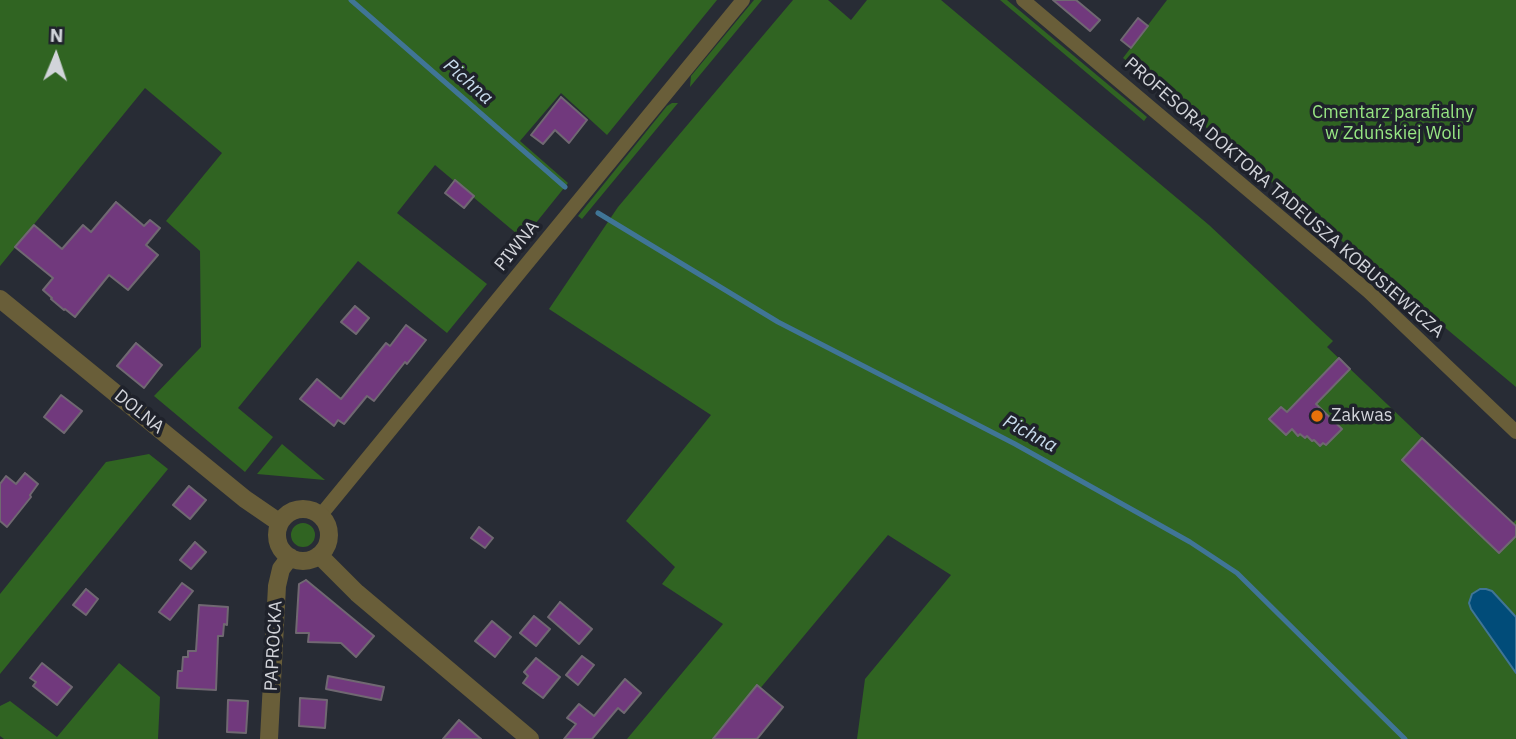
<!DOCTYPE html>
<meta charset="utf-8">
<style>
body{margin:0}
#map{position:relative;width:1516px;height:739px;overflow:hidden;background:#282c35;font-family:"IBM Plex Sans",sans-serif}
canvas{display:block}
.north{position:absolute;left:21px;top:21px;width:70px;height:70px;-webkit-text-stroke:5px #1f222b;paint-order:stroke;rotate:2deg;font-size:19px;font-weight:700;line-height:28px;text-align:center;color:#d2d4da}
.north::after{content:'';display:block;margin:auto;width:24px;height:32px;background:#d2d4da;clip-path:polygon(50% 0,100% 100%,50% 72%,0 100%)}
</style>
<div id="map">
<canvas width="1516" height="739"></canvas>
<div class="north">N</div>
</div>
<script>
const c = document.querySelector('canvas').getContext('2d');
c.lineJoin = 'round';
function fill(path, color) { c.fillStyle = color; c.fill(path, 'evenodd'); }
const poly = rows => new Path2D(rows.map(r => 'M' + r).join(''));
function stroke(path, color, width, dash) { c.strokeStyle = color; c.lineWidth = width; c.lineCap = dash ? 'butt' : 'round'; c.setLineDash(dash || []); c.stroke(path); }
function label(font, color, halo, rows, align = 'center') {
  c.font = font + ' "IBM Plex Sans",sans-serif'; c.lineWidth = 7; c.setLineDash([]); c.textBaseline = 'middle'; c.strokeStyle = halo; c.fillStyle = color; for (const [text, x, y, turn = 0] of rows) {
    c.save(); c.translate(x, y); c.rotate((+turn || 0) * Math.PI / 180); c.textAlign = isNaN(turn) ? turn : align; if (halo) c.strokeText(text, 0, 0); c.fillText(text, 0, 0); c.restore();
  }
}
const green = poly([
 [0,0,717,0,607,135,561,93,520,141,568,183,523,239,435,165,397,213,487,284,447,333,358,261,238,408,273,437,245,472,154,396,201,347,200,251,166,221,222,153,145,88,0,266],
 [754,0,762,0,690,87,691,76],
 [793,0,828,0,851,20,867,0,941,0,1209,225,1333,341,1327,347,1469,482,1454,498,1497,539,1516,520,1516,739,857,739,865,679,951,575,888,535,718,739,627,739,723,624,662,584,675,567,626,521,711,415,549,309,618,207],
 [1000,0,1007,0,1147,117,1144,121],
 [1167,0,1516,0,1516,387,1123,58],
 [672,103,678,103,582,219,578,216,667,106],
 [282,444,325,480,257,474],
 [149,454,168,469,0,674,0,594,106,462],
 '291 535a12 12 0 1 1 24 0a12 12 0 1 1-24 0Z',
 [119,663,160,697,158,739,4,739,0,736,0,706,10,701,57,737]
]);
const water = poly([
 [1480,589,1486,589,1492,591,1516,617,1516,673,1471,609,1469,603,1472,594,1480,589]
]);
const stream = poly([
 [351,0,565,187],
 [598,213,778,322,1015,444,1190,542,1237,573,1405,739]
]);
const building = poly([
 [1053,0,1076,0,1100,20,1090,31,1053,0],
 [1138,18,1148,26,1131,48,1121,40,1138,18],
 [561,97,587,120,569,143,555,130,543,144,531,135,561,97],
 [455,180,474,196,464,208,445,193,455,180],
 [116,202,144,226,150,220,160,228,146,245,158,255,128,290,109,275,75,317,65,309,64,310,51,299,52,298,43,290,53,278,15,247,34,225,62,249,83,225,91,232,116,202],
 [355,306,369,318,356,334,341,322,355,306],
 [406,325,426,340,407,364,405,362,374,401,367,396,344,424,338,420,334,426,300,399,317,379,341,399,386,343,390,346,406,325],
 [136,343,162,365,144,388,117,366,136,343],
 [1339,358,1350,369,1316,404,1342,429,1326,445,1323,443,1320,446,1314,440,1312,441,1307,436,1305,438,1300,434,1298,436,1292,429,1286,435,1269,419,1281,407,1287,412,1339,358],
 [61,395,82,411,64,433,44,417,61,395],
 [1422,438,1516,526,1516,536,1499,553,1402,460,1422,438],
 [25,473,38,484,30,495,31,497,7,527,0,521,0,484,6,476,16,484,25,473],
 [189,486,206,500,190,519,173,505,189,486],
 [479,527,493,538,485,548,471,538,479,527],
 [195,542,206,552,191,569,180,560,195,542],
 [306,580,374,636,356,657,341,643,308,642,309,633,296,633,299,584,306,580],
 [182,583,193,591,170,620,159,612,182,583],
 [86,589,98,599,86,615,73,605,86,589],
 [560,602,592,629,579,644,548,617,560,602],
 [199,605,228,607,227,625,224,624,223,636,218,636,216,690,177,688,178,671,182,671,183,657,188,657,188,651,196,651,199,605],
 [534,616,550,629,536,646,520,633,534,616],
 [492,621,511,637,495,657,475,641,492,621],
 [582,656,594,665,578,685,566,675,582,656],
 [536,658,560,677,543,698,523,683,528,676,524,672,536,658],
 [42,663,72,687,57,705,33,686,36,682,30,678,42,663],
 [328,676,384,687,381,700,326,689,328,676],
 [625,679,641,693,624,713,618,708,592,739,564,739,576,724,567,718,579,704,594,716,625,679],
 [757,685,783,707,757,739,713,739,757,685],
 [300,698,327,700,325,728,299,726,300,698],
 [228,700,248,701,246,733,227,732,228,700],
 [459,720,481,739,443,739,459,720]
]);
const minor = poly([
 [1023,0,1369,292,1516,432],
 [320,516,743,0]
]);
const tertiary = poly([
 [0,299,245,499,280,523],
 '277 535a26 26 0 1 1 52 0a26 26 0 1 1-52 0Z',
 [319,555,357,593,530,739],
 [269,739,277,586,281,569,290,557]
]);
const markers = [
 [1317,416,7,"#e8710a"]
];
const parkNames = [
 ["Cmentarz parafialny",1393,113],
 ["w Zduńskiej Woli",1393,134]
];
const streetNames = [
 ["PROFESORA DOKTORA TADEUSZA KOBUSIEWICZA",1284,198,41],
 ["PIWNA",517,246,-51],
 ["DOLNA",139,412,39],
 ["PAPROCKA",274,646,-87]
];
const poiNames = [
 ["Zakwas",1331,416]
];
const waterNames = [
 ["Pichna",468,82,41],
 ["Pichna",1030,434,28]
];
fill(green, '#306422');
fill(water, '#014c79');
stroke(water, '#407596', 2);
stroke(stream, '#407596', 5);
fill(building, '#71397d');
stroke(building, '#706872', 2);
stroke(minor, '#695e39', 14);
stroke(tertiary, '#695e39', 18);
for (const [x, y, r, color] of markers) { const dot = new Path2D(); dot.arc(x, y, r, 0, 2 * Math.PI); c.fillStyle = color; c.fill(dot); stroke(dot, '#1f222b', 2.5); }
label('18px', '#97e683', '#1f222b', parkNames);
label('18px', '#d2d4da', '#1f222b', streetNames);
label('18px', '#d2d4da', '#1f222b', poiNames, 'left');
label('italic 19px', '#c9dced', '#1f222b', waterNames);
</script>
